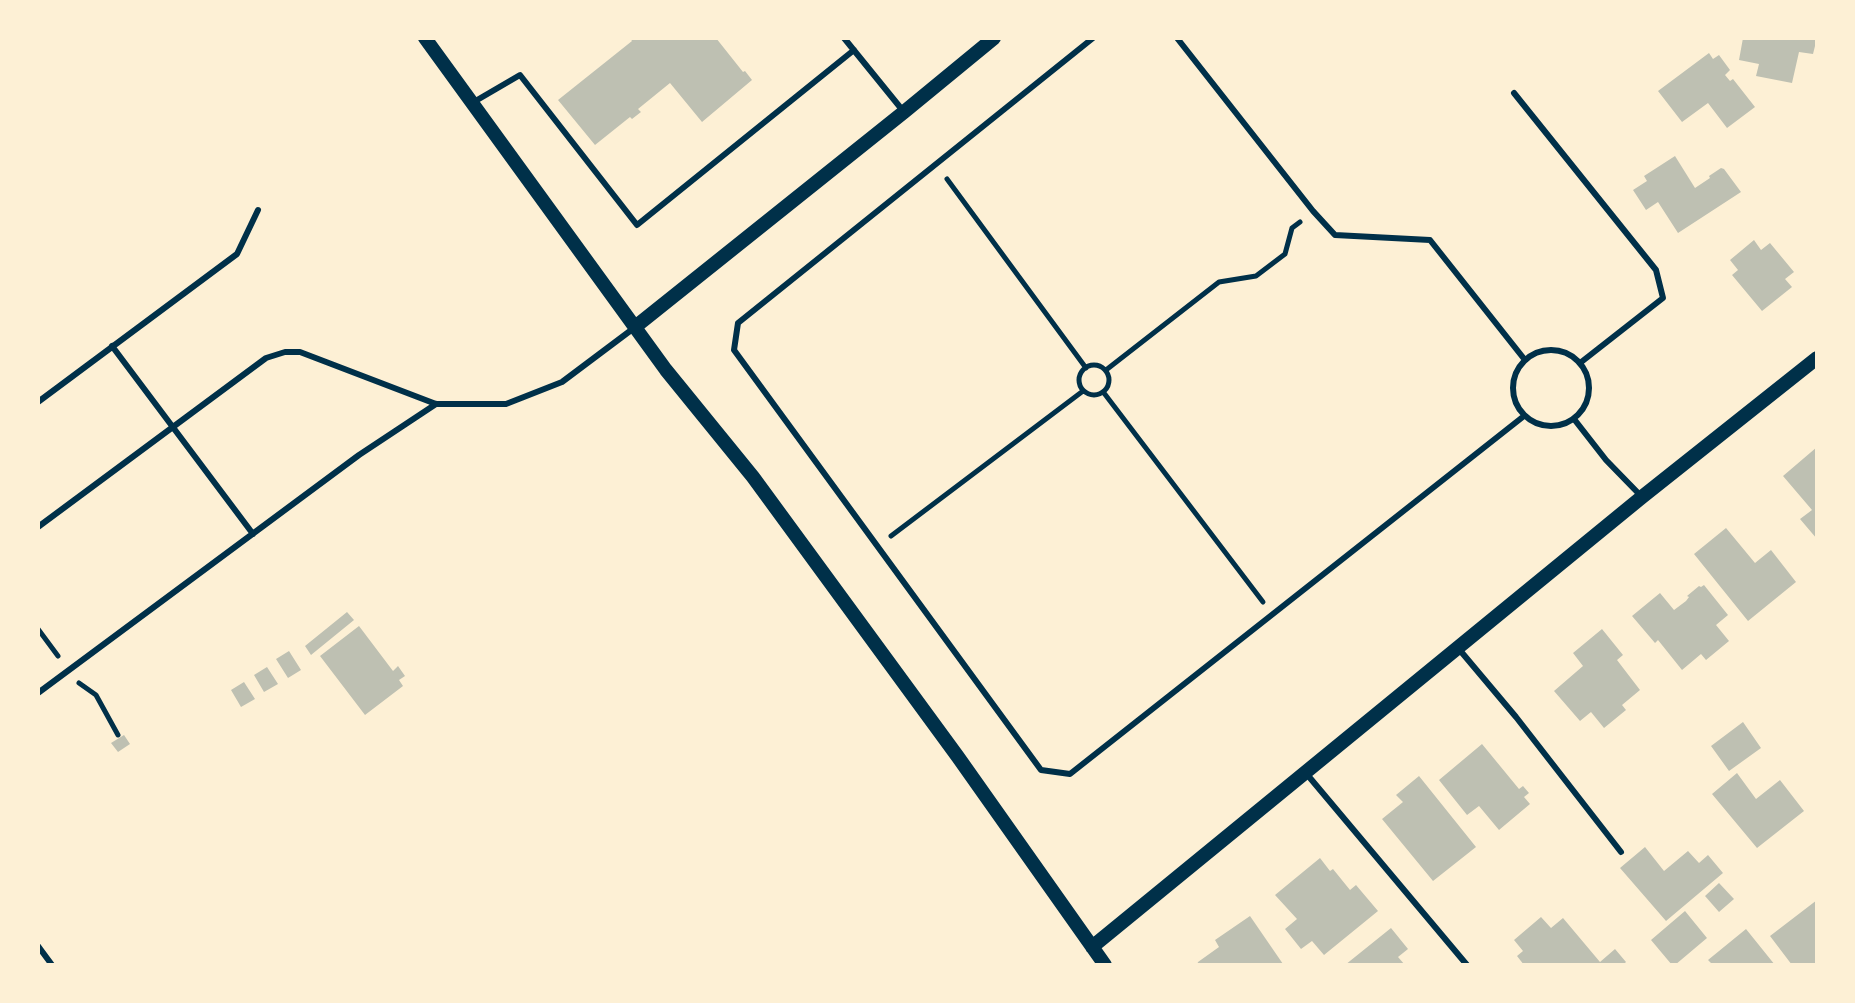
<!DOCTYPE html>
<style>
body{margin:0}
#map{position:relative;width:1855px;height:1003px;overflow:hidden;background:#fdf0d5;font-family:"Sofia Sans Condensed",sans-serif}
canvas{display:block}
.frame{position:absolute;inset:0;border:40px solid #fdf0d5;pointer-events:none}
</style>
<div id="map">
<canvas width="1855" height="1003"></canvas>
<div class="frame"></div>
</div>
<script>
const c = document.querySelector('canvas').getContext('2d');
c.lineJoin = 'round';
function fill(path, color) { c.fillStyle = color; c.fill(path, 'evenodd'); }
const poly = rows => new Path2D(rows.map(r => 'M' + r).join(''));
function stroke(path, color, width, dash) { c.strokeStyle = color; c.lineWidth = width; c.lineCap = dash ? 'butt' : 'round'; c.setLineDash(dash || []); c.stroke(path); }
const building = poly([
 [630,38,716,38,743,72,745,71,752,80,702,122,670,83,638,109,641,112,632,119,630,117,595,145,558,100,632,41],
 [1743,38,1817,38,1813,54,1799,52,1792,83,1756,76,1759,64,1739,60],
 [1709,53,1713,59,1719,55,1730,70,1725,75,1730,81,1733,79,1755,107,1727,128,1708,103,1682,122,1658,91],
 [1675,156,1695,188,1710,178,1709,176,1721,168,1724,169,1741,192,1678,233,1658,202,1646,210,1633,190,1647,181,1644,176],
 [1754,240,1761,250,1770,243,1794,272,1785,279,1792,287,1762,311,1732,275,1738,270,1730,260],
 [1817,447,1817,539,1800,519,1812,510,1783,476],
 [1726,528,1755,563,1771,550,1796,582,1748,621,1694,554],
 [1704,585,1728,615,1716,625,1729,641,1706,660,1701,654,1682,670,1658,640,1655,643,1632,616,1660,593,1674,610,1686,601,1689,597,1687,596,1699,586,1701,587],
 [347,612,354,620,311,655,305,646],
 [359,626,393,671,398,666,405,676,399,680,403,686,365,715,320,656],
 [1602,629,1623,655,1617,660,1640,690,1622,705,1626,710,1604,728,1591,712,1580,721,1554,691,1583,666,1573,653],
 [289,651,301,670,288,678,276,659],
 [267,667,278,684,264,692,254,675],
 [244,682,255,699,241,707,231,690],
 [1743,722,1761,748,1729,771,1711,746],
 [124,735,130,744,118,752,111,743],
 [1482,744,1519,789,1523,786,1529,793,1524,797,1530,804,1499,830,1479,806,1467,815,1439,780],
 [1737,773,1756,799,1780,780,1804,811,1757,848,1712,794],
 [1419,776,1476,847,1433,881,1382,819,1403,802,1396,795],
 [1645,847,1664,871,1688,851,1699,863,1708,855,1723,873,1666,921,1620,868],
 [1320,858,1330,871,1333,869,1350,890,1356,885,1378,911,1324,955,1312,941,1301,949,1285,929,1297,919,1275,895],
 [1719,883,1734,899,1719,912,1705,896],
 [1817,900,1817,965,1792,965,1770,936],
 [1685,911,1707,938,1675,965,1672,965,1651,940],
 [1250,916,1283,964,1197,965,1198,962,1219,947,1215,940],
 [1541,917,1551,928,1563,918,1600,962,1615,949,1626,962,1623,965,1524,965,1517,956,1523,951,1514,940],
 [1391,928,1408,949,1398,957,1405,965,1345,965],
 [1746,929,1775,965,1713,965,1708,960]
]);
const path = poly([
 [947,179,1086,368],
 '1079 380a15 15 0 1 1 30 0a15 15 0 1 1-30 0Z',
 [1106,370,1219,282,1256,276,1285,254,1292,228,1300,222],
 [1104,393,1263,602],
 [891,536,1083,391],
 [38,629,58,656],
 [79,683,96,695,118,735]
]);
const service = poly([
 [844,38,904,112],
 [1093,38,738,323,734,350,1041,770,1070,774,1524,416],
 [1177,38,1313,211,1335,235,1430,240,1525,360],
 [1514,93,1656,270,1663,298,1580,363],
 [472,103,520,75,637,225,854,50],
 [112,346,253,534],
 '1513 388a38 38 0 1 1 76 0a38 38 0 1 1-76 0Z',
 [38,402,237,254,258,210],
 [1574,419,1606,460,1642,497],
 [38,527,266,358,285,352,300,352,436,404,506,404,562,382,634,328],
 [1458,648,1516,717,1621,852],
 [38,693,359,455,436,404],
 [1305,772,1467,965],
 [38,946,52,965]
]);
const tertiary = poly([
 [425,38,666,370,753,477,958,757,1105,965],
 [635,327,904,112,994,38],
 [1092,947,1642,497,1817,358]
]);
fill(building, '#bec0b2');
stroke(path, '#003049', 5);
stroke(service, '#003049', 6);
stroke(tertiary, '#003049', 14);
</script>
